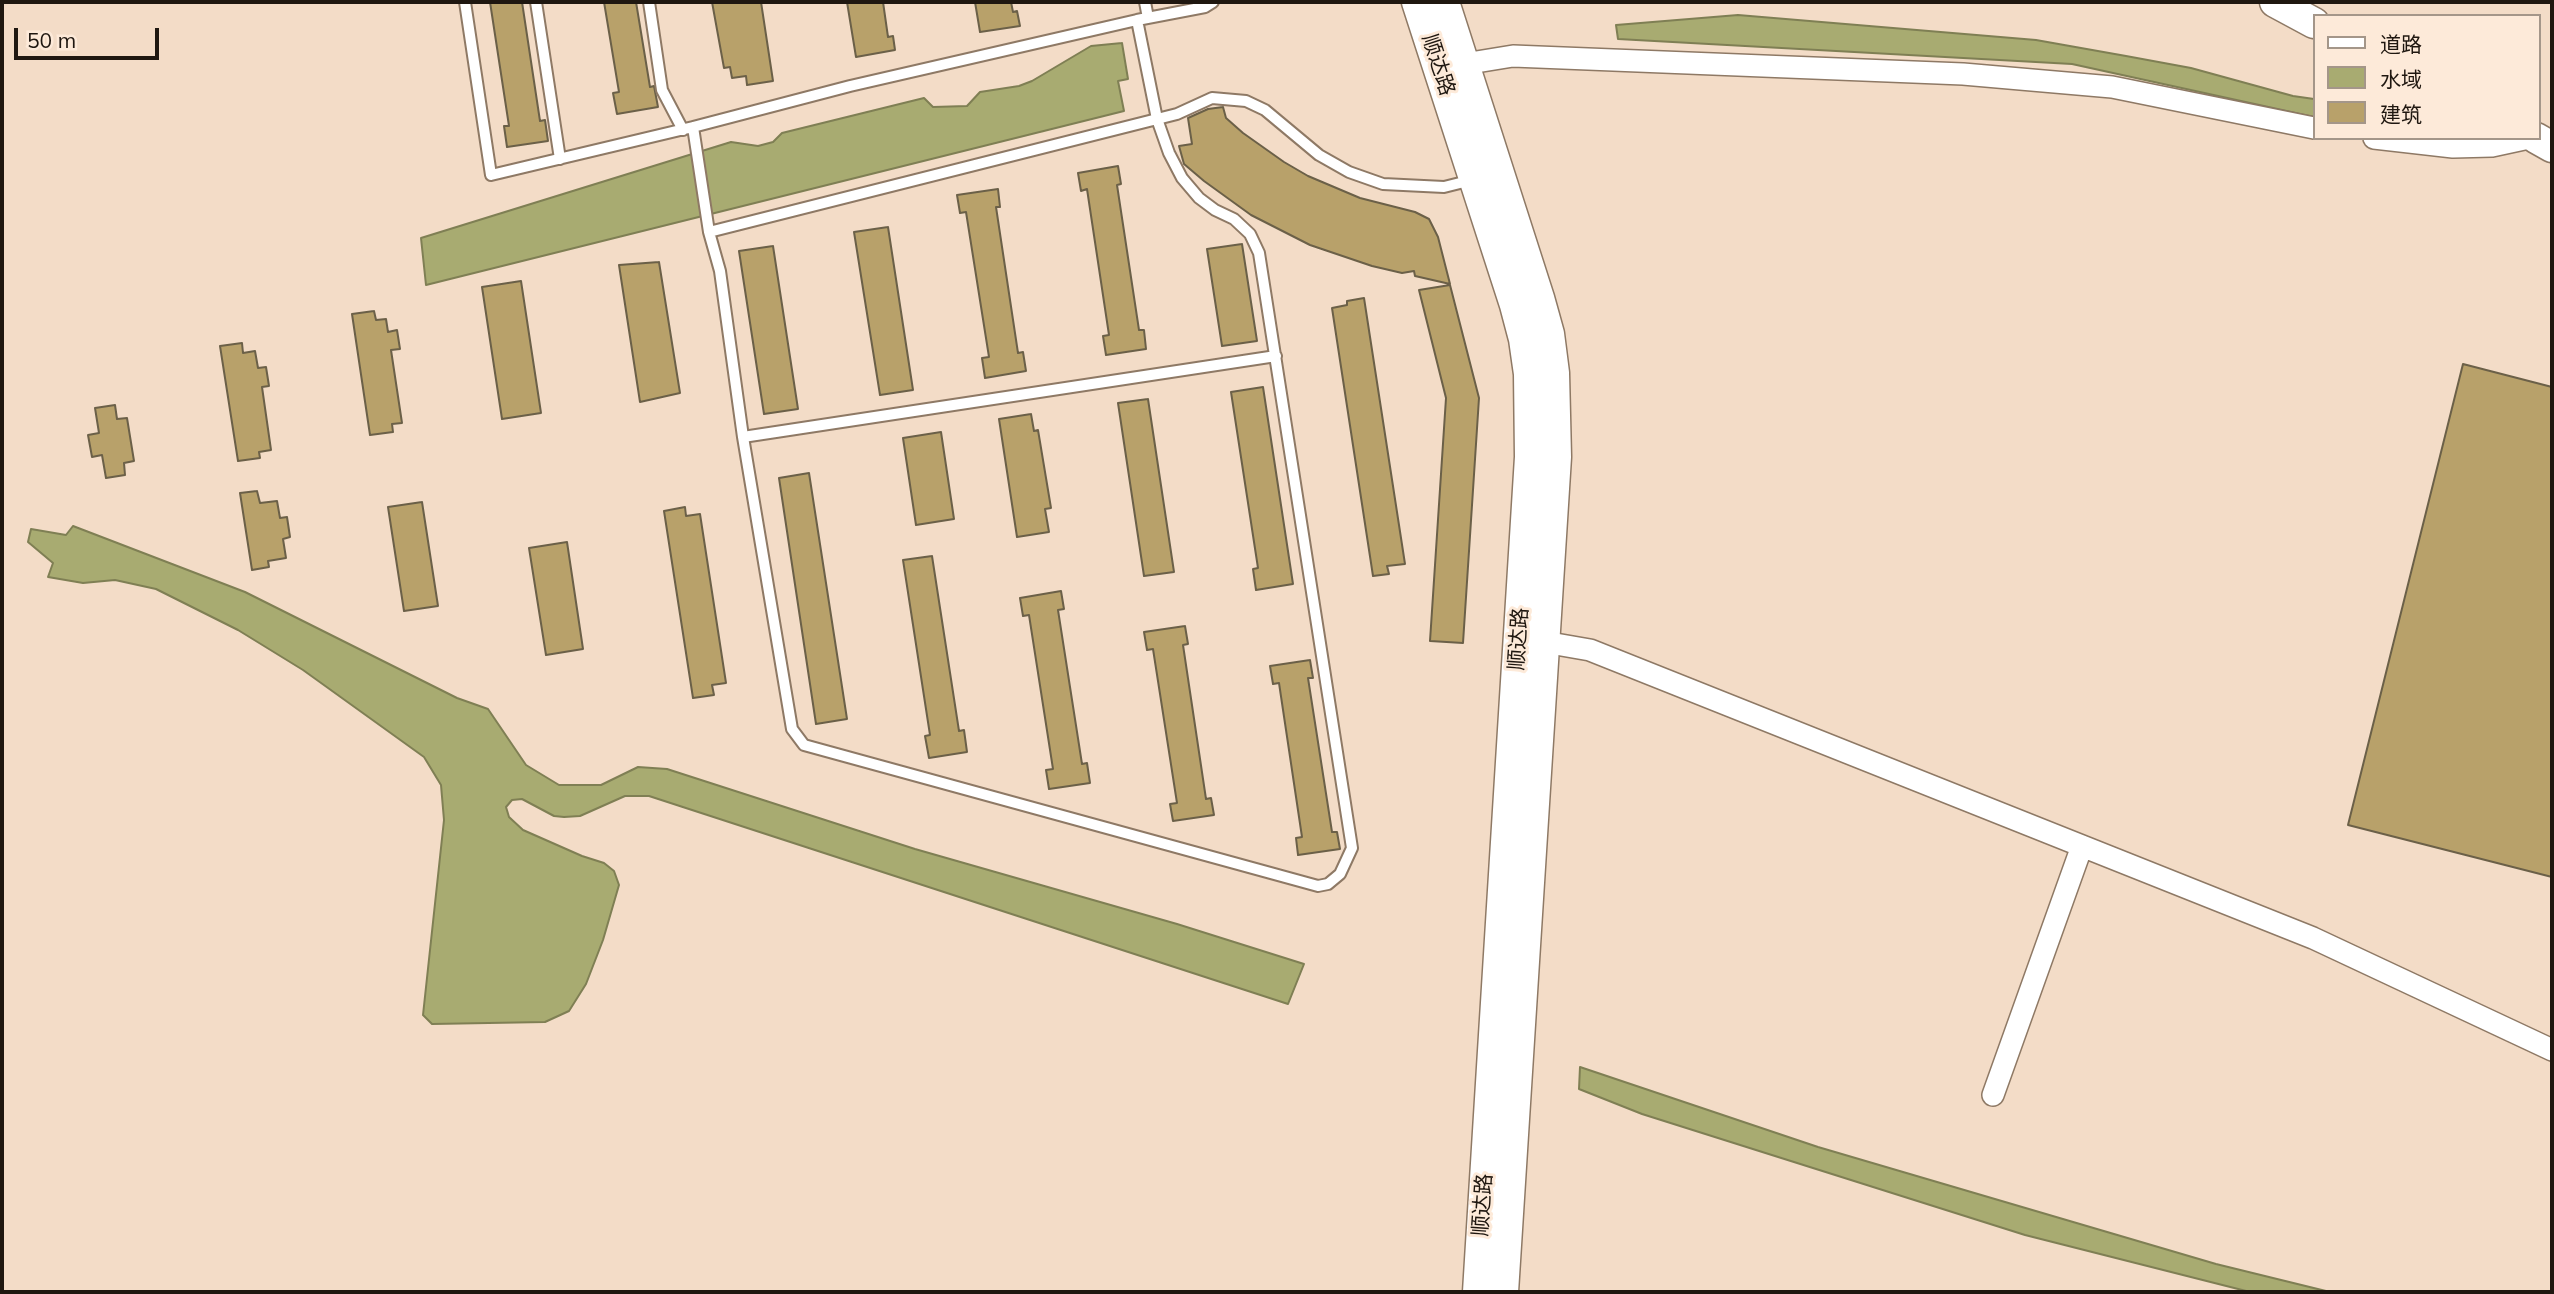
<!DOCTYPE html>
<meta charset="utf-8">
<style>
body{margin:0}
#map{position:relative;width:2554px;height:1294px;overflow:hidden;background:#f3dcc7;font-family:Mulish,"Noto Sans SC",sans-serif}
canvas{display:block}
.frame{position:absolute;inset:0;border:4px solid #1f1710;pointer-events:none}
.legend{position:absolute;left:2313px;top:14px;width:228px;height:126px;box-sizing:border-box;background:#fdead9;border:2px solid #a49689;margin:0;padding:9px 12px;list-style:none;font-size:21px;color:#1f1710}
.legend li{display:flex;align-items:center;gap:14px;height:35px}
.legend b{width:35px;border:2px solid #a49689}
.scale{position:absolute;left:14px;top:28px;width:145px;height:32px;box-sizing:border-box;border:4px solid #1f1710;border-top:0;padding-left:9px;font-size:21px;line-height:24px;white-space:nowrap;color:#1f1710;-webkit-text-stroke:5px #fdead9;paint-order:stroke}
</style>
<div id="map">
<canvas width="2554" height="1294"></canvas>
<div class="frame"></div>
<ul class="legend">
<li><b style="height:9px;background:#fff"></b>道路</li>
<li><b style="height:19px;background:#a8ab71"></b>水域</li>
<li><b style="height:19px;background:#b8a16a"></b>建筑</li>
</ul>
<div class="scale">50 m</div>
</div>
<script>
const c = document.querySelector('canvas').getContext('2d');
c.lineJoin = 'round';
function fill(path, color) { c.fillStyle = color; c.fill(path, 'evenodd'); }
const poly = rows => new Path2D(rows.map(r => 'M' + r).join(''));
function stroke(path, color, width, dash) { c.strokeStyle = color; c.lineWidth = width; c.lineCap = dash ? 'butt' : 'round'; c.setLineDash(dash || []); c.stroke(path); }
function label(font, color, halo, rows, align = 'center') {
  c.font = font + ' Mulish,"Noto Sans SC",sans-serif'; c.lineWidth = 6; c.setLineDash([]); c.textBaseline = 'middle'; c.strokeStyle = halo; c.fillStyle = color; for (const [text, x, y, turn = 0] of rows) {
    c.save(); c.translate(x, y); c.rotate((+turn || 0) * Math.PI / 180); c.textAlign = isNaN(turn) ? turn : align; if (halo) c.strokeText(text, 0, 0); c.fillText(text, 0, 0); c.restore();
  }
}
const water = poly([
 [1738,15,2036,40,2126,56,2191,68,2293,96,2314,99,2314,117,2072,64,1618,39,1616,25,1738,15],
 [1122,43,1128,79,1118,81,1124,111,426,285,421,238,731,142,758,146,773,142,782,133,924,98,933,107,967,106,980,92,1019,86,1032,81,1091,46,1122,43],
 [73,526,245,592,457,698,488,709,526,765,559,785,601,785,638,767,667,769,915,849,1177,924,1304,964,1288,1004,649,796,625,796,580,816,564,817,554,816,522,799,512,800,506,807,509,817,523,830,582,856,604,863,614,871,619,885,603,940,586,984,569,1011,545,1022,432,1024,423,1015,444,820,441,785,424,757,303,670,238,630,156,589,115,580,83,583,48,577,53,563,28,542,31,529,66,535,73,526],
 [1580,1067,1818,1147,2216,1264,2330,1292,2250,1292,2025,1235,1642,1114,1579,1089,1580,1067]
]);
const building = poly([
 [490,2,522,2,540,121,545,120,548,141,507,147,504,126,509,126,490,2],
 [604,2,636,2,650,87,654,86,658,107,617,114,613,93,619,92,604,2],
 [712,2,761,2,773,81,747,85,746,76,732,78,730,67,724,68,712,2],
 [847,2,883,2,888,37,893,36,895,50,856,57,847,2],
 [975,2,1011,2,1013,12,1017,11,1020,26,980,32,975,2],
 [1223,107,1226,118,1243,133,1284,162,1308,176,1360,198,1415,212,1429,219,1438,237,1450,284,1415,276,1414,271,1402,273,1372,266,1310,245,1251,215,1204,181,1184,164,1179,146,1192,144,1188,118,1208,109,1223,107],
 [1118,166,1121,184,1117,185,1139,330,1144,330,1146,349,1106,355,1103,336,1109,335,1087,189,1081,191,1078,173,1118,166],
 [998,189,1000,207,996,207,1018,353,1023,352,1026,371,985,378,982,358,989,357,966,212,960,213,957,195,998,189],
 [888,227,913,390,880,395,854,232,888,227],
 [1242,244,1257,341,1222,346,1207,249,1242,244],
 [773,246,798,409,764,414,739,251,773,246],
 [659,262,680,393,640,402,619,265,659,262],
 [521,281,541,413,502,419,482,287,521,281],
 [1450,285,1479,398,1463,643,1430,641,1446,398,1419,290,1450,285],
 [1364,298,1405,564,1387,566,1389,574,1373,576,1332,308,1347,305,1347,301,1364,298],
 [374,311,376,320,386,319,388,332,397,330,400,349,391,350,402,423,392,424,393,432,370,435,352,314,374,311],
 [242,343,243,353,255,351,258,368,266,367,269,386,262,387,271,450,259,452,260,458,238,461,220,346,242,343],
 [2463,364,2552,387,2552,877,2348,825,2463,364],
 [1263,387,1293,584,1256,590,1253,569,1258,568,1231,392,1263,387],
 [1148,399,1174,572,1144,576,1118,403,1148,399],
 [115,405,117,419,127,418,134,461,124,463,125,475,106,478,102,455,92,457,88,435,99,433,95,408,115,405],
 [1031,414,1034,431,1038,430,1051,508,1045,509,1049,532,1017,537,999,419,1031,414],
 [941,432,954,519,916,525,903,438,941,432],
 [809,473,847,719,816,724,779,478,809,473],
 [257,491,260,503,277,501,280,518,287,517,290,537,283,539,286,558,268,561,269,567,252,570,240,493,257,491],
 [422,502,438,606,404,611,388,507,422,502],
 [685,507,686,516,700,514,726,683,712,685,714,695,693,698,664,511,685,507],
 [567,542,583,649,546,655,529,548,567,542],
 [932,556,959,731,964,730,967,752,929,758,925,736,930,735,903,560,932,556],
 [1061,591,1064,609,1058,610,1082,764,1087,763,1090,783,1049,789,1046,770,1053,769,1029,615,1023,616,1020,598,1061,591],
 [1185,626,1188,644,1183,645,1206,799,1211,798,1214,815,1173,821,1170,804,1177,803,1153,649,1147,650,1144,632,1185,626],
 [1310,660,1313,678,1308,678,1332,832,1337,832,1340,849,1298,855,1296,838,1302,837,1279,683,1273,684,1270,666,1310,660]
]);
const lane = poly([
 [465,2,491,175,693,127,850,86,1137,20,1205,7,1213,2],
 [536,2,560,159],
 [649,2,662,90,683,130],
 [1145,2,1148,18],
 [693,127,709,232,1177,114,1212,98,1246,101,1265,110,1319,155,1349,172,1383,184,1444,187,1472,180],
 [709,232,720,271,743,437,1276,356],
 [743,437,792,729,804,745,1318,886,1328,884,1340,874,1352,848,1259,253,1250,234,1234,219,1215,210,1199,198,1182,178,1169,153,1157,119,1137,20]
]);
const street = poly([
 [1464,64,1513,56,1963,74,2112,87,2314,128],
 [2374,138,2453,147,2492,146,2529,138],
 [1544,642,1590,650,2313,938,2552,1050],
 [1993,1095,2082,846]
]);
const secondary = poly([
 [1417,2,1515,305,1524,339,1529,374,1530,457,1478,1292],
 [1444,2,1539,298,1549,334,1554,373,1556,457,1503,1292],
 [2275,2,2314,23],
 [2536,138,2552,147]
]);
const streetNames = [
 ["顺达路",1438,65,72],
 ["顺达路",1519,639,-86],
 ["顺达路",1483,1205,-86]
];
fill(water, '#a8ab71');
stroke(water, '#7f7f54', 2);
fill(building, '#b8a16a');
stroke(building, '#6b6048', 2);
stroke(lane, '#8e7965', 14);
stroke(street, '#8e7965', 24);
stroke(secondary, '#8e7965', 33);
stroke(lane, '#fff', 10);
stroke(street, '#fff', 21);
stroke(secondary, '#fff', 30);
label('21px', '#1f1710', '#fdead9', streetNames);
</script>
